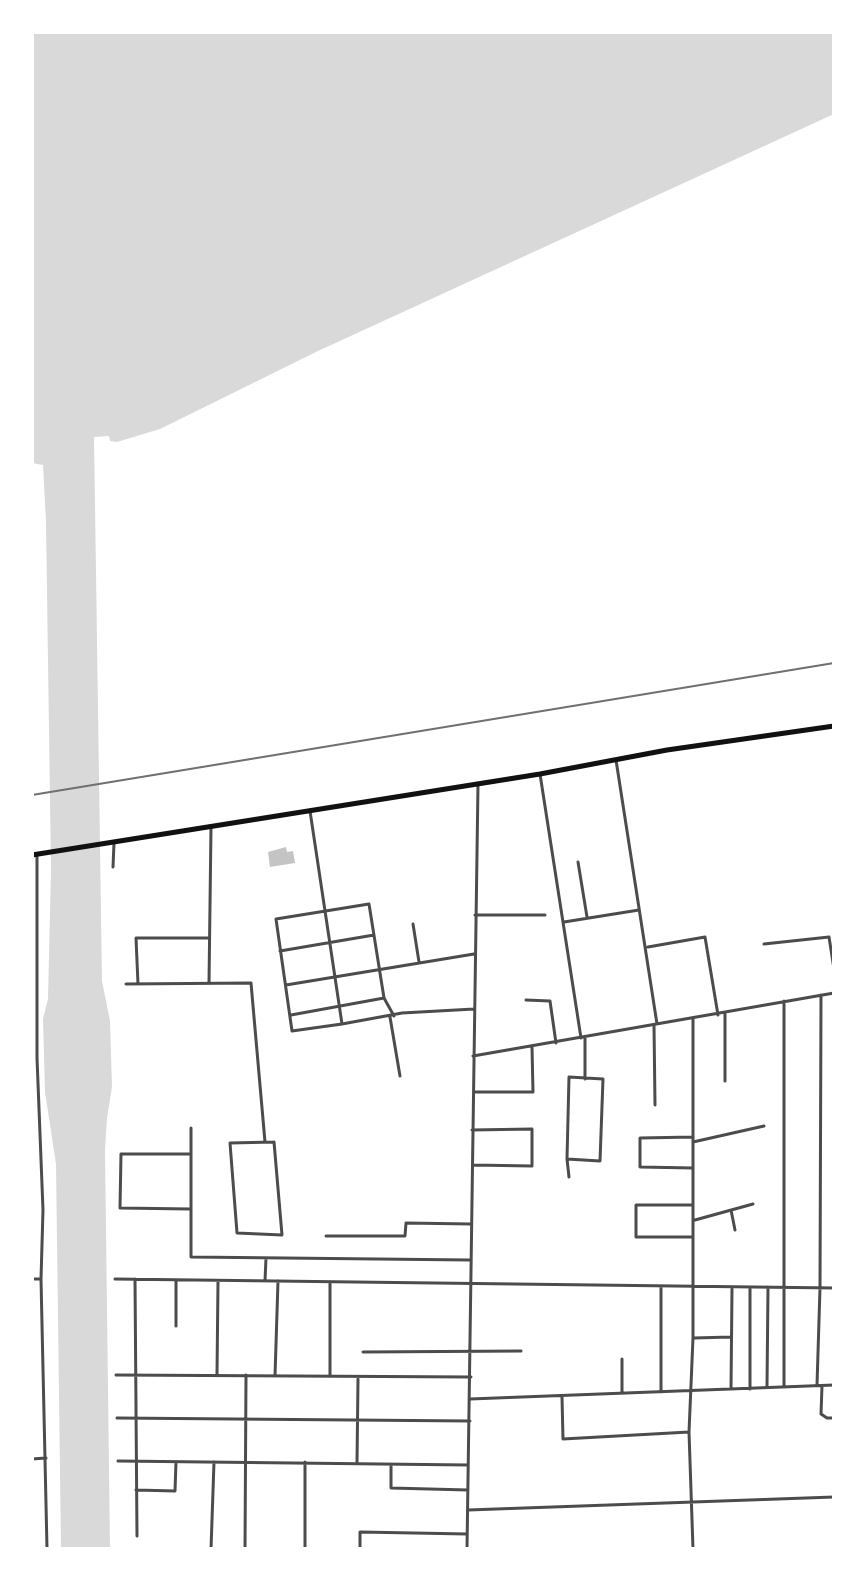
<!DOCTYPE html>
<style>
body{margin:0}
#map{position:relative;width:866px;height:1581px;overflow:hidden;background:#fff;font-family:Jost,sans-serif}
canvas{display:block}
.frame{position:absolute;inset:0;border:34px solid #fff;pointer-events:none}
</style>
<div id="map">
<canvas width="866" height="1581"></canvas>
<div class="frame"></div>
</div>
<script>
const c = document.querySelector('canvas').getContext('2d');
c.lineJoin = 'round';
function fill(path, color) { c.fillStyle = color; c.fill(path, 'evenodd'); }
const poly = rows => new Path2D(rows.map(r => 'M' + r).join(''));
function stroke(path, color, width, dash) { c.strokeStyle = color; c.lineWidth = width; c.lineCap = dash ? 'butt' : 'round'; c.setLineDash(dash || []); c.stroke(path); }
const water = poly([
 [32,32,834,32,834,114,318,351,160,429,117,442,110,441,109,436,94,437,102,981,110,1021,112,1087,107,1118,105,1150,110,1549,61,1549,56,1164,45,1092,43,1019,48,999,51,870,46,522,43,465,32,463]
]);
const building = poly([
 [286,847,287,852,293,851,295,863,270,867,268,852]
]);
const minor = poly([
 [616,760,657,1024],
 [540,774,581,1038],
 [310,811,342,1024,402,1013,474,1009],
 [37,855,37,1058,43,1210,41,1279,47,1549],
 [578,862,587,917],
 [113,867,114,843],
 [475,915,545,915],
 [564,922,639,910],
 [413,924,419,962],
 [764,944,829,937,834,969],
 [648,947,705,937,718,1015],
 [280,951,374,935],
 [209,983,211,827],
 [126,984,251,983,265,1142],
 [138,984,136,938,209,938],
 [286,985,474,954],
 [384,998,394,1016],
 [526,1000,550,1001,556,1043],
 [784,1001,784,1387],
 [291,1015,384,998,369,904,276,919,292,1031,342,1024],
 [390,1017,400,1076],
 [693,1019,693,1338,689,1432,693,1549],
 [654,1025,655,1105],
 [473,1056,834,993],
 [585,1079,585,1038],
 [725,1081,725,1013],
 [474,1092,533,1092,532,1047],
 [191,1128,191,1257,470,1260],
 [472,1130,532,1129,532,1166,473,1165],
 [274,1142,282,1235,237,1233,230,1143,274,1142],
 [693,1142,764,1126],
 [189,1154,121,1154,120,1208,190,1209],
 [567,1159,600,1161,603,1079,569,1077,567,1159,569,1177],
 [693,1168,640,1167,640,1138,693,1137],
 [731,1210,735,1230],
 [695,1220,753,1204],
 [326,1236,405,1236,406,1223,471,1224],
 [692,1237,636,1237,636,1205,693,1205],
 [32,1279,41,1279],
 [115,1279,834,1288],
 [135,1279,137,1536],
 [176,1280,176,1326],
 [265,1281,266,1258],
 [330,1283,330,1376],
 [694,1338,731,1337],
 [363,1352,521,1351],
 [217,1374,218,1282],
 [116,1375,471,1377],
 [275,1376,278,1281],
 [817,1385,820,1288,821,995],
 [822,1386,821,1414,827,1418,834,1418],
 [767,1387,768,1287],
 [731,1389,732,1289],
 [750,1389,750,1289],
 [661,1392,661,1287],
 [622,1393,622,1359],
 [562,1397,563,1439,689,1432],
 [470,1399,834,1385],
 [117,1418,470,1421],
 [32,1459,46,1458],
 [118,1461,468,1465],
 [305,1462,305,1549],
 [357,1463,358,1379],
 [391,1465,391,1488,468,1490],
 [136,1490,175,1491,176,1462],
 [468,1510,834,1497],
 [211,1549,214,1462],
 [245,1549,246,1375],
 [360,1549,360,1532,467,1534],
 [467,1549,478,784]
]);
const secondary = poly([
 [32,855,540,774,667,750,834,726]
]);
const rail = poly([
 [32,795,834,663]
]);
fill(water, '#d9d9d9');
fill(building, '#c4c4c4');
stroke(minor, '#4c4c4c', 3);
stroke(secondary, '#111', 5);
stroke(rail, '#707070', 2);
</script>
